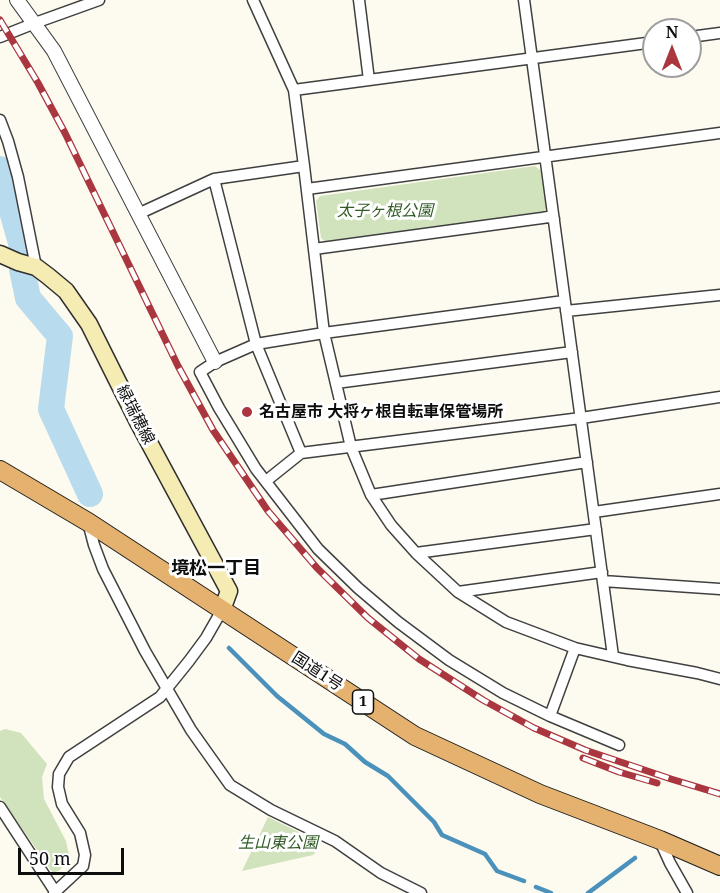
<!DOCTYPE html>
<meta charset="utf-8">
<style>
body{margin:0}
#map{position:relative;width:720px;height:893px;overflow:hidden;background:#fdfaef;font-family:"Noto Serif",serif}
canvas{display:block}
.north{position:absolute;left:642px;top:18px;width:60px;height:60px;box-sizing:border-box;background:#fff;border:2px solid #9e9e9e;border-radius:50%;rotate:0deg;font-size:16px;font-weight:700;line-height:24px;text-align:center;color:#0d0d0d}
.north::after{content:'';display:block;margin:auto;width:21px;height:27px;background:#aa373f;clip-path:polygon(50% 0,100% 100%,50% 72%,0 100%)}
.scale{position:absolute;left:18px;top:848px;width:106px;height:27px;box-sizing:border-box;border:3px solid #0d0d0d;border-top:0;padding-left:8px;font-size:18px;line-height:21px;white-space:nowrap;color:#0d0d0d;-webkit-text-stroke:4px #fff;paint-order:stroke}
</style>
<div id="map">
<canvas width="720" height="893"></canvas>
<div class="north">N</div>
<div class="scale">50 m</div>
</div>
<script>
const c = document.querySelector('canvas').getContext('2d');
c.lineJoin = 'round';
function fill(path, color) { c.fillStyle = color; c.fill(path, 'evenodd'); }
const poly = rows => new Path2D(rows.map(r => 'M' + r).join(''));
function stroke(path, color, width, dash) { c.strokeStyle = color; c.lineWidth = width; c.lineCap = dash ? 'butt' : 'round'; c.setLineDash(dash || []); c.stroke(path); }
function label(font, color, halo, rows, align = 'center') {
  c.font = font + ' "Noto Serif","Noto Sans JP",serif'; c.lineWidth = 6; c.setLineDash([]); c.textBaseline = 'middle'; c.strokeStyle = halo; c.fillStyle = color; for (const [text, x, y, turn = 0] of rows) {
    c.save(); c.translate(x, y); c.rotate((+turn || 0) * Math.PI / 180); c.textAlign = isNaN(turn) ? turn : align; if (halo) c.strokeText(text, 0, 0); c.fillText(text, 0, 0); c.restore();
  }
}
const green = poly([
 [535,166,541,171,547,207,542,214,327,243,321,238,316,201,320,196],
 [5,729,21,733,47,764,42,777,44,799,66,841,69,855,60,870,53,873,0,797,0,731],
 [268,817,305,835,317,845,316,852,313,855,242,871]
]);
const stream = poly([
 [229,648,277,696,324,734,345,744,365,762,388,776,434,822,442,835,485,854,497,871,524,881],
 [536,887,551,893],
 [588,893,635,858]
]);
const river = poly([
 [0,169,23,250,22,269,28,298,60,336,51,409,90,494]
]);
const minor = poly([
 [253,0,294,90,304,166,324,333,351,447,371,495,391,525,416,553,458,592,506,622,575,648,627,660,697,673,720,679],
 [359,0,369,80],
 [524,0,613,656],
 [0,37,35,23,99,0],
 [690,37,720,33],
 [294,90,654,42],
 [0,120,8,141,18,177,36,267],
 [214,179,256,344,301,453],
 [307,189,720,133],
 [138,214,214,179,304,166],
 [314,249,542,218,548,217,554,219],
 [564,301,324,333,256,344,215,362,200,372,219,408,256,469,318,549,358,588,398,622,449,660,503,693,550,716,619,745],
 [566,311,720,295],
 [336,383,572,352],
 [266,481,301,453,581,418,720,397],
 [371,495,587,462],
 [594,512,720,494],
 [88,522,94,545,103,569,145,651,191,730,230,785,271,810,335,841,381,873,421,893],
 [416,553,596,529],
 [603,581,720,589],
 [458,592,602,572],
 [550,716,575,648],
 [0,807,56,893],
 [660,841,670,863,687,893],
 [54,893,83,866,85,855,80,833,62,804,58,787,59,774,69,757,160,697,189,661,206,638,222,610]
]);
const tertiary = poly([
 [17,0,54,51,215,362]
]);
const secondary = poly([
 [0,254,18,262,36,267,48,276,66,291,89,324,138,422,229,591,222,610]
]);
const trunk = poly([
 [0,470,88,522,415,736,540,794,660,840,720,866]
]);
const rail = poly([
 [0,20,38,83,65,133,178,366,213,430,268,511,317,568,368,618,419,659,483,700,534,728,585,750,671,779,720,794],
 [583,758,619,772,657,783]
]);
const markers = [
 [247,412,6,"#aa373f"]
];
const shields = [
 [363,702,21]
];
const shieldNames = [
 ["1",363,702]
];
const parkNames = [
 ["太子ヶ根公園",385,211],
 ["生山東公園",278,843]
];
const poiNames = [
 ["名古屋市 大将ヶ根自転車保管場所",259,412]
];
const streetNames = [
 ["緑瑞穂線",135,415,63],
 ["国道1号",317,672,33]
];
const neighbourhoodNames = [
 ["境松一丁目",216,569]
];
fill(green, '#d1e3bc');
stroke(stream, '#4a91bb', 4.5);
stroke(river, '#b9dbee', 26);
stroke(minor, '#404040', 13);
stroke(tertiary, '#404040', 16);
stroke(secondary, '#2f2f2f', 19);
stroke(trunk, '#1e1e1e', 20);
stroke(minor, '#fff', 10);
stroke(tertiary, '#fff', 14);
stroke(secondary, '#f4ecb2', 16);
stroke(trunk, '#e4b26e', 18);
stroke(rail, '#aa373f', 7);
stroke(rail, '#fff', 4.5, [14]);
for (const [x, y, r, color] of markers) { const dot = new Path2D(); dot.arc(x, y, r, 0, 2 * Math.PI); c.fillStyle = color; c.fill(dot); stroke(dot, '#fff', 2); }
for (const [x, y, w] of shields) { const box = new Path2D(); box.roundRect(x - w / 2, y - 12, w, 24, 4.5); c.fillStyle = '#fff'; c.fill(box); stroke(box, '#0d0d0d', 1.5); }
label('bold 15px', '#0d0d0d', null, shieldNames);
label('italic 16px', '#325c26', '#fff', parkNames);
label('bold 16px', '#0d0d0d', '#fff', poiNames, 'left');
label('16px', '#0d0d0d', '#fff', streetNames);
label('bold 18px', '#0d0d0d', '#fff', neighbourhoodNames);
</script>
